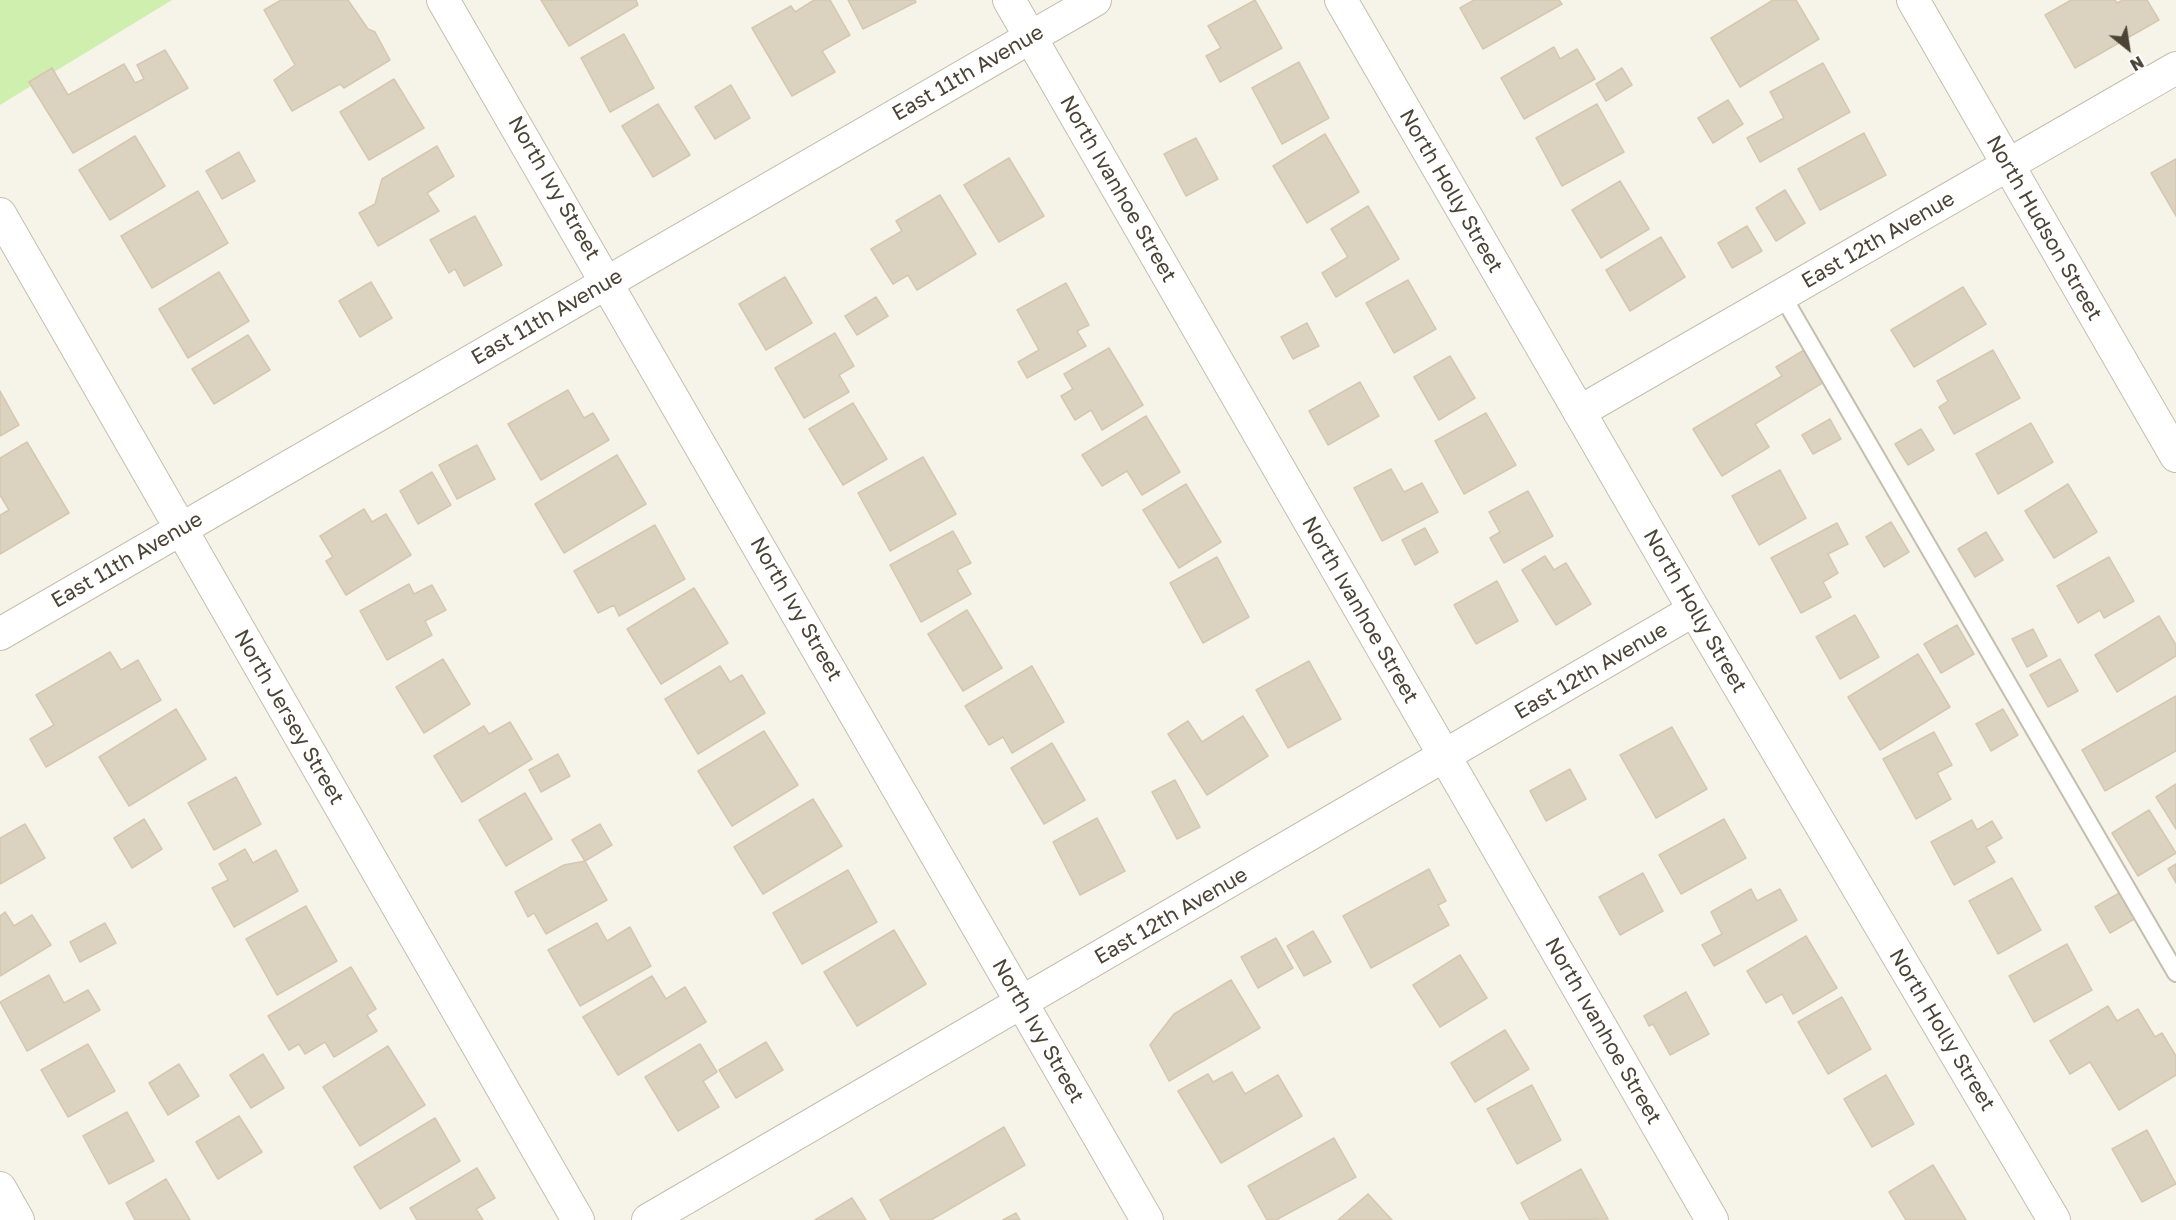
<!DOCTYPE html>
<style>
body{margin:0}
#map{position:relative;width:2176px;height:1220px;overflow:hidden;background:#f6f3e9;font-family:"Golos Text",sans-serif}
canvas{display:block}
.north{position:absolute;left:2098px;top:18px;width:60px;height:60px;-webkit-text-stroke:4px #fff;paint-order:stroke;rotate:150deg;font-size:16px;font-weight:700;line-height:24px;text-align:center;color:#4b4436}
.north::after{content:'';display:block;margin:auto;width:21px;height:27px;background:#4b4436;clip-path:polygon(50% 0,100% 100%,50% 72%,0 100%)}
</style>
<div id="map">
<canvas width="2176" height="1220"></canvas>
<div class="north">N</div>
</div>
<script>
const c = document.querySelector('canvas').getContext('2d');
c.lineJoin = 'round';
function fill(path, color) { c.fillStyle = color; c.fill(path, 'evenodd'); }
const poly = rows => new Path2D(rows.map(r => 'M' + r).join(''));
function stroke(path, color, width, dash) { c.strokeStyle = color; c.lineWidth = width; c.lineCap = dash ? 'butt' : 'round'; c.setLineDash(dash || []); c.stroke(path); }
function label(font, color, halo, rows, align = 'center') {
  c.font = font + ' "Golos Text",sans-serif'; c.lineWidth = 5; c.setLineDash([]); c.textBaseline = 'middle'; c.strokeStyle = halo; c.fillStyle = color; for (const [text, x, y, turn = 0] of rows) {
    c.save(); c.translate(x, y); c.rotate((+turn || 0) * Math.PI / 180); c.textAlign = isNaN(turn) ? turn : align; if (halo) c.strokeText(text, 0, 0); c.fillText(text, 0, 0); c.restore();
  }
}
const green = poly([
 [0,0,172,0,0,105]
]);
const building = poly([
 [281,0,348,0,368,29,375,32,390,60,344,88,340,84,292,111,274,80,295,65,264,10,281,0],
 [541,0,636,0,638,5,569,46,541,0],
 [814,0,830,0,850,35,822,51,835,72,792,96,752,28,791,6,795,12,814,0],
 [848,0,915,0,916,2,863,29,848,0],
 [1255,0,1282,48,1220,82,1206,56,1221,48,1208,26,1255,0],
 [1474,0,1559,0,1562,4,1483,49,1460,8,1474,0],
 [1773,0,1796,0,1819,39,1740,87,1711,38,1773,0],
 [2071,0,2115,0,2117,3,2123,0,2147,0,2159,20,2075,68,2045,15,2071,0],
 [624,34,654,88,610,112,581,58,624,34],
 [1554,47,1560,59,1577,49,1595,79,1524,119,1501,78,1554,47],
 [165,50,188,88,73,153,29,82,52,68,68,95,124,64,135,83,144,79,137,65,165,50],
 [1299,62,1329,118,1282,144,1252,88,1299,62],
 [1823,63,1850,112,1760,162,1747,138,1784,118,1770,92,1823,63],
 [1622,68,1632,85,1606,101,1596,84,1622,68],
 [394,79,424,128,369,160,340,112,394,79],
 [731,85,750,118,715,139,695,107,731,85],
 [1728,100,1743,124,1713,143,1698,118,1728,100],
 [658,104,690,155,653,177,622,126,658,104],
 [1597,104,1624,152,1562,186,1536,138,1597,104],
 [1864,133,1886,175,1820,210,1798,169,1864,133],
 [1325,134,1359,192,1307,223,1273,166,1325,134],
 [135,136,165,186,110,220,79,170,135,136],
 [1196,138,1218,179,1186,196,1164,154,1196,138],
 [437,146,454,176,427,193,439,211,378,246,359,213,375,204,382,179,437,146],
 [239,152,255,181,222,199,206,171,239,152],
 [1009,158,1044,216,999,242,964,185,1009,158],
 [2176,159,2176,216,2151,173,2176,159],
 [1620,181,1649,229,1601,258,1572,210,1620,181],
 [1785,190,1805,223,1776,241,1756,208,1785,190],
 [198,191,228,243,152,288,121,236,198,191],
 [940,195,976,254,917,290,908,275,893,284,871,249,902,231,896,221,940,195],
 [1368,206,1399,259,1336,297,1322,273,1348,257,1331,229,1368,206],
 [475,216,502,265,464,286,455,269,449,273,430,240,475,216],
 [1747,226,1762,251,1732,268,1718,243,1747,226],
 [1661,237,1685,277,1630,311,1606,270,1661,237],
 [219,272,249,321,188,358,159,309,219,272],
 [785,277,812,323,766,350,739,304,785,277],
 [1408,280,1436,329,1394,353,1366,303,1408,280],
 [371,282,392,318,360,337,339,301,371,282],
 [1066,283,1089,325,1077,331,1086,346,1027,378,1018,362,1039,350,1017,310,1066,283],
 [1963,287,1986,324,1914,367,1891,330,1963,287],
 [876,297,888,316,857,335,845,316,876,297],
 [1307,323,1319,346,1293,359,1281,337,1307,323],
 [835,333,854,366,839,375,849,392,804,418,775,368,835,333],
 [248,335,270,370,214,404,192,369,248,335],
 [1109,348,1143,405,1102,430,1091,410,1075,420,1061,396,1073,389,1064,374,1109,348],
 [1804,350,1824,382,1755,424,1769,447,1722,476,1693,429,1782,376,1776,367,1804,350],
 [1993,350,2020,398,1954,434,1939,407,1948,401,1937,381,1993,350],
 [1450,356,1475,398,1439,420,1414,377,1450,356],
 [1360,382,1379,416,1328,445,1309,411,1360,382],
 [568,390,584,418,593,413,609,440,541,480,508,424,568,390],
 [0,391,19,425,0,436,0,391],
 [853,403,887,459,843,485,809,429,853,403],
 [1486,413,1516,465,1464,494,1435,441,1486,413],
 [1146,416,1180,472,1142,495,1127,471,1102,486,1082,455,1146,416],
 [1830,419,1841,439,1813,454,1802,435,1830,419],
 [2031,423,2053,462,1998,494,1976,454,2031,423],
 [1921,429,1934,450,1908,465,1895,444,1921,429],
 [27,442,69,513,0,554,0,515,9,510,0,495,0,458,27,442],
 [477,445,495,479,457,499,439,465,477,445],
 [617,455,646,504,564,553,535,504,617,455],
 [923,457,956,514,890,551,858,493,923,457],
 [1391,469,1404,492,1422,483,1438,512,1382,541,1354,488,1391,469],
 [1780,470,1806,518,1759,545,1732,496,1780,470],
 [432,472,451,505,418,524,400,491,432,472],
 [1186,484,1221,542,1179,568,1143,510,1186,484],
 [2068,484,2097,532,2054,558,2025,511,2068,484],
 [1528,491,1553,536,1504,563,1490,538,1500,532,1489,512,1528,491],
 [364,509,372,522,386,514,411,555,346,595,326,561,333,557,320,536,364,509],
 [1891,522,1909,552,1884,567,1866,537,1891,522],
 [1837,523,1848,544,1828,554,1838,573,1823,582,1831,597,1801,613,1771,558,1837,523],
 [655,525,685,579,619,616,614,605,598,613,574,571,655,525],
 [1425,528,1438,552,1415,565,1402,540,1425,528],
 [953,531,971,563,957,570,971,594,921,622,890,565,953,531],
 [1986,532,2003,560,1975,577,1958,549,1986,532],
 [1545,556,1554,570,1566,563,1591,604,1556,625,1522,570,1545,556],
 [1217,557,1249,617,1203,643,1170,583,1217,557],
 [2109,557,2134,601,2104,618,2100,610,2078,623,2057,586,2109,557],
 [1497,581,1518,621,1476,644,1454,605,1497,581],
 [409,584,414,594,432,585,446,610,425,621,432,635,387,660,360,611,409,584],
 [694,588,728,643,661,684,627,629,694,588],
 [967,610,1002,668,963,691,928,634,967,610],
 [1855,615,1879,657,1840,679,1816,637,1855,615],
 [2159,616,2176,645,2176,656,2117,692,2095,655,2159,616],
 [1957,625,1974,654,1941,673,1924,644,1957,625],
 [2033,629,2047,656,2027,667,2012,639,2033,629],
 [110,652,121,670,138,660,161,700,46,767,30,739,54,725,36,695,110,652],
 [1918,654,1950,707,1880,750,1848,697,1918,654],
 [443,659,470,704,424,733,396,687,443,659],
 [2060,659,2078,691,2048,707,2030,675,2060,659],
 [1309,661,1341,719,1288,748,1256,690,1309,661],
 [720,666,730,682,742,675,765,713,698,754,665,699,720,666],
 [1032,666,1064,722,1012,753,1003,737,989,745,965,706,1032,666],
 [2176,696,2176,751,2105,791,2082,750,2176,696],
 [176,709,206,759,129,806,99,757,176,709],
 [2003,709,2018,735,1991,751,1976,724,2003,709],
 [1243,716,1268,756,1207,795,1168,734,1188,721,1202,742,1243,716],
 [510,722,532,759,462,802,434,756,484,726,489,734,510,722],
 [1672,727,1707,789,1656,818,1620,755,1672,727],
 [764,731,798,785,732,826,698,771,764,731],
 [1934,732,1952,765,1937,773,1951,799,1916,819,1883,759,1934,732],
 [1052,743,1085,800,1044,824,1011,768,1052,743],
 [558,754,570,776,541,792,529,770,558,754],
 [1570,769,1586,799,1546,821,1530,791,1570,769],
 [236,777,261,824,214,850,188,803,236,777],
 [1175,780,1200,827,1177,839,1152,792,1175,780],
 [2176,784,2176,829,2156,797,2176,784],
 [525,793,552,839,506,866,479,820,525,793],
 [813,799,842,846,763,894,734,847,813,799],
 [2149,810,2176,853,2138,876,2112,833,2149,810],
 [1097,818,1125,871,1080,895,1053,842,1097,818],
 [144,819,162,849,132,868,114,838,144,819],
 [1724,819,1746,858,1681,894,1659,855,1724,819],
 [1972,820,1977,830,1992,821,2002,838,1986,847,1995,862,1954,885,1931,842,1972,820],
 [25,824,45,858,0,884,0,838,25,824],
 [600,824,612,845,585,861,572,840,600,824],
 [245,849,253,863,276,850,298,891,234,927,212,888,228,880,219,864,245,849],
 [585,861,607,900,546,934,534,913,528,917,515,892,564,865,585,861],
 [2176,864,2176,883,2168,869,2176,864],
 [1429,869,1446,901,1438,905,1449,925,1371,968,1343,916,1429,869],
 [848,870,877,922,802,964,773,913,848,870],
 [1643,873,1663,911,1620,935,1599,897,1643,873],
 [2012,878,2041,930,1998,954,1969,901,2012,878],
 [1751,889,1757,901,1780,889,1797,920,1714,966,1702,945,1722,934,1711,912,1751,889],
 [2121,892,2136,918,2110,933,2095,907,2121,892],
 [306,906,337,961,277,995,246,939,306,906],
 [5,912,14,926,32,915,51,945,0,976,0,916,5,912],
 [105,923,116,943,80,962,70,942,105,923],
 [597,923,607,941,630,927,651,966,580,1006,548,950,597,923],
 [894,930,926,984,857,1026,824,972,894,930],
 [1313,931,1331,962,1304,976,1287,946,1313,931],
 [1806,936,1837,988,1793,1014,1782,994,1766,1003,1747,971,1806,936],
 [1276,938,1293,968,1258,988,1241,957,1276,938],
 [2067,944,2092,990,2034,1022,2009,976,2067,944],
 [1460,955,1487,998,1440,1027,1413,985,1460,955],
 [351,967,376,1009,367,1015,377,1031,334,1057,325,1042,305,1054,299,1044,289,1050,268,1016,351,967],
 [49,975,64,1003,88,990,100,1010,27,1051,0,1002,49,975],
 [652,976,666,999,685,987,706,1022,618,1075,583,1017,652,976],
 [1231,980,1260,1028,1169,1081,1150,1045,1174,1014,1231,980],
 [1686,992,1709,1034,1670,1055,1653,1024,1649,1026,1644,1016,1686,992],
 [1842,997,1871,1049,1828,1074,1798,1022,1842,997],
 [2108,1006,2117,1021,2138,1009,2155,1037,2162,1033,2176,1056,2176,1075,2119,1110,2090,1062,2070,1074,2050,1041,2108,1006],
 [1505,1030,1529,1069,1475,1102,1451,1063,1505,1030],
 [766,1042,783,1070,736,1098,719,1070,766,1042],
 [88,1044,115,1091,68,1117,41,1070,88,1044],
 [700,1044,717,1072,703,1081,719,1107,678,1131,645,1077,700,1044],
 [388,1046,425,1105,360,1146,323,1087,388,1046],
 [263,1054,284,1088,251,1108,230,1075,263,1054],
 [179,1064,199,1096,168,1115,149,1083,179,1064],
 [1232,1072,1245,1094,1278,1075,1302,1116,1221,1163,1178,1091,1208,1074,1213,1082,1232,1072],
 [1886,1075,1914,1124,1872,1147,1844,1099,1886,1075],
 [1532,1085,1561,1140,1517,1164,1487,1109,1532,1085],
 [127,1112,154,1161,109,1184,83,1136,127,1112],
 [239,1116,262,1152,218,1179,196,1142,239,1116],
 [435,1118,460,1161,380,1209,354,1167,435,1118],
 [1004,1127,1025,1165,931,1220,891,1220,880,1200,1004,1127],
 [2147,1130,2176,1184,2142,1202,2112,1149,2147,1130],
 [1334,1138,1356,1177,1276,1220,1267,1220,1248,1186,1334,1138],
 [1933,1165,1966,1220,1906,1220,1889,1192,1933,1165],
 [477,1168,495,1198,476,1209,483,1220,417,1220,410,1208,477,1168],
 [1581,1169,1608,1219,1530,1220,1521,1203,1581,1169],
 [166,1179,190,1220,135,1220,126,1203,166,1179],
 [1368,1194,1392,1220,1338,1220,1368,1194],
 [852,1198,866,1220,815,1220,852,1198],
 [1016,1213,1020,1220,1003,1220,1016,1213]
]);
const lane = poly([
 [1782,295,2176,973]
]);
const street = poly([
 [443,0,1147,1220],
 [1009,0,1712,1220],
 [1341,0,1694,610,2054,1220],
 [1913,0,2176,456],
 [0,214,578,1220],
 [1579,412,2176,68],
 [0,634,1095,0],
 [0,1188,18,1220],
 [648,1220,1694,610]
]);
const streetNames = [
 ["East 11th Avenue",968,73,-30],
 ["North Ivy Street",554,188,60],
 ["North Ivanhoe Street",1118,189,60],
 ["North Holly Street",1451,191,60],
 ["North Hudson Street",2044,228,60],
 ["East 12th Avenue",1878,240,-30],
 ["East 11th Avenue",547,317,-30],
 ["East 11th Avenue",127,560,-30],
 ["North Ivy Street",796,609,60],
 ["North Ivanhoe Street",1360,610,60],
 ["North Holly Street",1695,611,60],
 ["East 12th Avenue",1591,671,-30],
 ["North Jersey Street",289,717,60],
 ["East 12th Avenue",1171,916,-30],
 ["North Holly Street",1942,1030,59],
 ["North Ivy Street",1038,1031,60],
 ["North Ivanhoe Street",1603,1031,60]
];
fill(green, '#cfefae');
fill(building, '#dcd2c0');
stroke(building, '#d5c8af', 1.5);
stroke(lane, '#c6bead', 20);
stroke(street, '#c6bead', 34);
stroke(lane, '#fff', 16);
stroke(street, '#fff', 32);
label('21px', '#4b4436', '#fff', streetNames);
</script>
